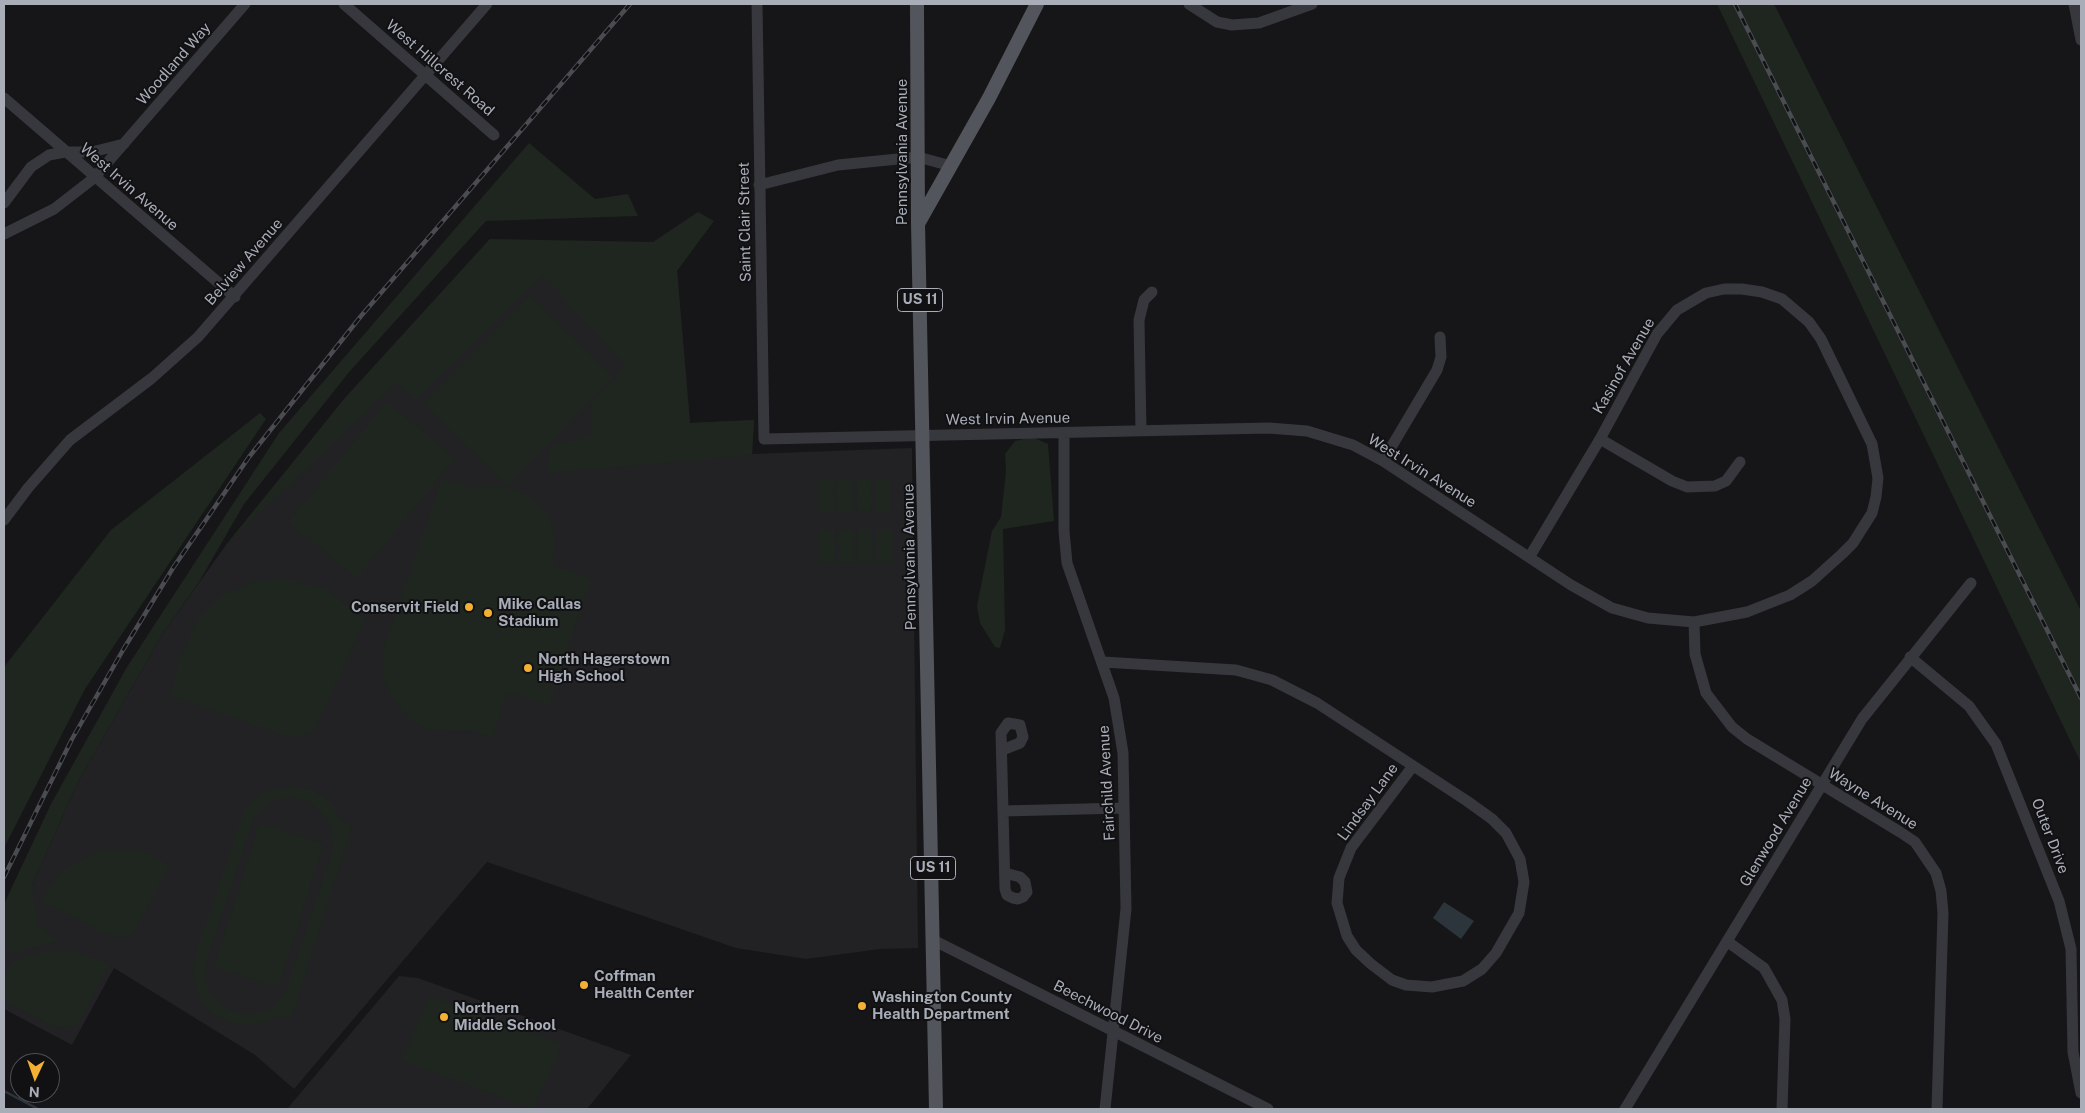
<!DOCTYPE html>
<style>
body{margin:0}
#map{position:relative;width:2085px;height:1113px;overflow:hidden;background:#161618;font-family:"Public Sans",sans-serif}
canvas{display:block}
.frame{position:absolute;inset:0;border:5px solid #a8adb8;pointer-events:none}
.north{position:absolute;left:10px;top:1053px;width:50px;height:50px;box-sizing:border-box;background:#111113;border:1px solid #4d4f55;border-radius:50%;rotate:183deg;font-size:14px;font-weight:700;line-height:20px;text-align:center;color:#a8adb8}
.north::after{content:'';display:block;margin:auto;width:18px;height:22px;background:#f2b134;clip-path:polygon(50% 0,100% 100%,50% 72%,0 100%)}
</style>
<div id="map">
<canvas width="2085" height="1113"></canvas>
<div class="frame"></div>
<div class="north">N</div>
</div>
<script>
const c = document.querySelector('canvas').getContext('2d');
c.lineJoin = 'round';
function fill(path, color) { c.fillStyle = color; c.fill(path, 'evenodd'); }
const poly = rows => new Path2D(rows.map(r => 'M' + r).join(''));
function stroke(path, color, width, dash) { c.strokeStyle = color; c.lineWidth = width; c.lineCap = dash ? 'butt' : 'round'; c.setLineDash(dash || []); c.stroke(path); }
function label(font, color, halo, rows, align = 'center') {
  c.font = font + ' "Public Sans",sans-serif'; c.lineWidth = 4; c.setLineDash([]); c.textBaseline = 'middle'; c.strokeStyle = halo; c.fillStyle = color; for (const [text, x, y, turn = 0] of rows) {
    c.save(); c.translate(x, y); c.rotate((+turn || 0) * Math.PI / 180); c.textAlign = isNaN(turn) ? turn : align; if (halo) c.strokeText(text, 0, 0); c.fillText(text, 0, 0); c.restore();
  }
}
const built = poly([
 [490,239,677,271,690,423,754,420,752,454,912,448,918,948,880,949,806,959,736,948,487,862,294,1089,255,1055,114,968,72,1045,4,1009,4,932,32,885,78,782,163,633,226,545,345,398],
 [399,976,418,978,631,1055,587,1109,287,1109]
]);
const green = poly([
 [1717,4,1774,4,2081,611,2081,763],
 [529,143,595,199,628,194,638,216,486,221,350,371,244,504,199,582,163,633,78,782,32,885,37,924,58,940,16,953,4,949,4,904,51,804,127,667,279,433],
 [698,212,714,221,677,271,690,423,754,420,752,455,547,473,551,446,591,436,592,403,626,366,543,275,416,400,396,383,226,545,345,398,490,239,653,242],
 [530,296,613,377,507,485,424,404],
 [387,402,455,458,357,578,289,522],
 [260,413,266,419,85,689,4,848,4,667,111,530],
 [1032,437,1048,444,1054,521,1003,529,1005,630,1000,648,995,647,980,623,977,606,992,531,1001,517,1006,471,1005,454,1015,441],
 [890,478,891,511,876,511,875,479],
 [442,479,471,487,498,486,515,489,527,495,545,511,551,521,555,543,553,565,591,579,549,706,508,692,492,737,466,730,446,731,429,729,412,721,393,700,382,675,384,648],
 [852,479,853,512,838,512,837,480],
 [856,479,871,479,872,511,857,512],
 [818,480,833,480,834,512,819,512],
 [853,529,854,562,839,562,838,530],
 [858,529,872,529,873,561,858,562],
 [877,529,892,529,892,561,877,561],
 [819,530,834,530,835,562,820,562],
 [257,580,289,580,325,589,365,620,314,731,300,737,282,735,171,695,179,661,197,620,223,595],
 [292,786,310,789,323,796,333,805,341,821,352,825,291,1020,280,1016,254,1025,232,1023,210,1012,199,997,193,973,195,956,244,810,262,793,280,787],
 [294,797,311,803,327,818,333,835,332,853,285,993,274,1006,265,1011,248,1015,237,1013,218,1003,210,993,205,977,207,958,254,817,270,802],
 [260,824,324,844,278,987,214,967],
 [104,850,142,850,169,865,135,931,125,938,106,934,41,901,65,868],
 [54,951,73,951,109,964,79,1023,66,1028,50,1025,4,1000,4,978,12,963,33,954],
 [430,996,562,1044,533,1109,402,1061]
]);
const water = poly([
 [1444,902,1474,921,1461,939,1433,918]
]);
const stream = poly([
 [4,1091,38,1109]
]);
const minor = poly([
 [344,4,494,135],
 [757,4,764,439,1269,428,1307,431,1353,445,1383,461,1571,585,1612,608,1648,618,1694,622,1747,612,1790,595,1812,581,1842,554,1853,543,1872,513,1876,497,1878,478,1872,444,1821,339,1809,322,1782,299,1762,292,1742,289,1724,289,1706,293,1677,310,1657,334,1600,439,1530,556],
 [1189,4,1217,22,1232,25,1259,23,1312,4],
 [2074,4,2081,40],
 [4,98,235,297],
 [759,185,838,165,918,157,951,166],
 [4,203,31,167,49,155,65,152,92,152,124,144],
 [4,234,54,209,94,178,245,4],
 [1141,431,1139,320,1144,300,1152,292],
 [1064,433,1064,531,1067,563,1114,698,1123,753,1126,909,1105,1109],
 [1600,439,1672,481,1687,487,1715,486,1726,481,1740,462],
 [1383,461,1437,370,1441,357,1440,337],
 [4,520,28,488,70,440,152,378,198,337,487,4],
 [1694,622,1695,654,1706,693,1732,727,1747,739,1900,832,1915,842,1936,873,1941,891,1943,913,1937,1109],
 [1910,657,1969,706,1996,744,2059,901,2071,949,2073,1052,2081,1093],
 [1103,662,1236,670,1272,680,1317,703,1467,801,1492,819,1506,833,1520,859,1524,882,1519,913,1496,953,1482,969,1463,981,1432,987,1406,985,1392,980,1371,964,1356,950,1347,936,1337,903,1339,878,1351,848,1413,766],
 [1002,750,1020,743,1023,737,1020,725,1008,723,1001,733,1005,889,1007,895,1013,898,1018,899,1023,897,1027,892,1025,882,1020,877,1005,873],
 [1003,811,1124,808],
 [935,941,1268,1109],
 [1728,942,1764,968,1782,1000,1785,1019,1782,1109],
 [1625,1109,1862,719,1971,583]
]);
const major = poly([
 [917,4,918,223,936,1109],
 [919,222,989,98,1037,4]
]);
const rail = poly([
 [1735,4,2081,698],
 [4,877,72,739,123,650,173,568,249,457,361,316,630,4]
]);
const markers = [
 [469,607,5,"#f2b134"],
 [488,613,5,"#f2b134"],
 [528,668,5,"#f2b134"],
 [584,985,5,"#f2b134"],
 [862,1006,5,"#f2b134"],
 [444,1017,5,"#f2b134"]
];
const shields = [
 [920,300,45],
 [933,868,45]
];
const shieldNames = [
 ["US 11",920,300],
 ["US 11",933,868]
];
const streetNames = [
 ["Woodland Way",174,64,-49],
 ["West Hillcrest Road",440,68,41],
 ["Pennsylvania Avenue",902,152,-90],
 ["West Irvin Avenue",129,187,41],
 ["Saint Clair Street",745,222,-91],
 ["Belview Avenue",244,262,-49],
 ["Kasinof Avenue",1624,366,-60],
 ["West Irvin Avenue",1008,419,-1],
 ["West Irvin Avenue",1422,471,32],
 ["Pennsylvania Avenue",910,557,-91],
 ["Fairchild Avenue",1107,783,-93],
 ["Wayne Avenue",1873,799,32],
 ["Lindsay Lane",1368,802,-54],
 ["Glenwood Avenue",1776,832,-59],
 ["Outer Drive",2050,836,69],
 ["Beechwood Drive",1108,1012,27]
];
const poiNames = [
 ["Mike Callas",498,604],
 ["Stadium",498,621],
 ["Conservit Field",459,607,"right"],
 ["North Hagerstown",538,659],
 ["High School",538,676],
 ["Coffman",594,976],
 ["Health Center",594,993],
 ["Washington County",872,997],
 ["Health Department",872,1014],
 ["Northern",454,1008],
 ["Middle School",454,1025]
];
fill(built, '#222225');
fill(green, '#1e261f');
fill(water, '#2c353c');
stroke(stream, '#2c353c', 2.5);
stroke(minor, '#37383d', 11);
stroke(major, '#53555c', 14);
stroke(rail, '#4a4c52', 4.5);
stroke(rail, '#111113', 2.5, [8]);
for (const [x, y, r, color] of markers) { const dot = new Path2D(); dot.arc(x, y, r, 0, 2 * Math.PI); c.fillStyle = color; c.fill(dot); stroke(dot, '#111113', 2); }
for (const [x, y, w] of shields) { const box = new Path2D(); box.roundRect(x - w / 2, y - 11.5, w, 23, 4); c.fillStyle = '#111113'; c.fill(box); stroke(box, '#a8adb8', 1); }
label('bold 14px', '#a8adb8', null, shieldNames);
label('15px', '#a8adb8', '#111113', streetNames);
label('bold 15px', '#a8adb8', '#111113', poiNames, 'left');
</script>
